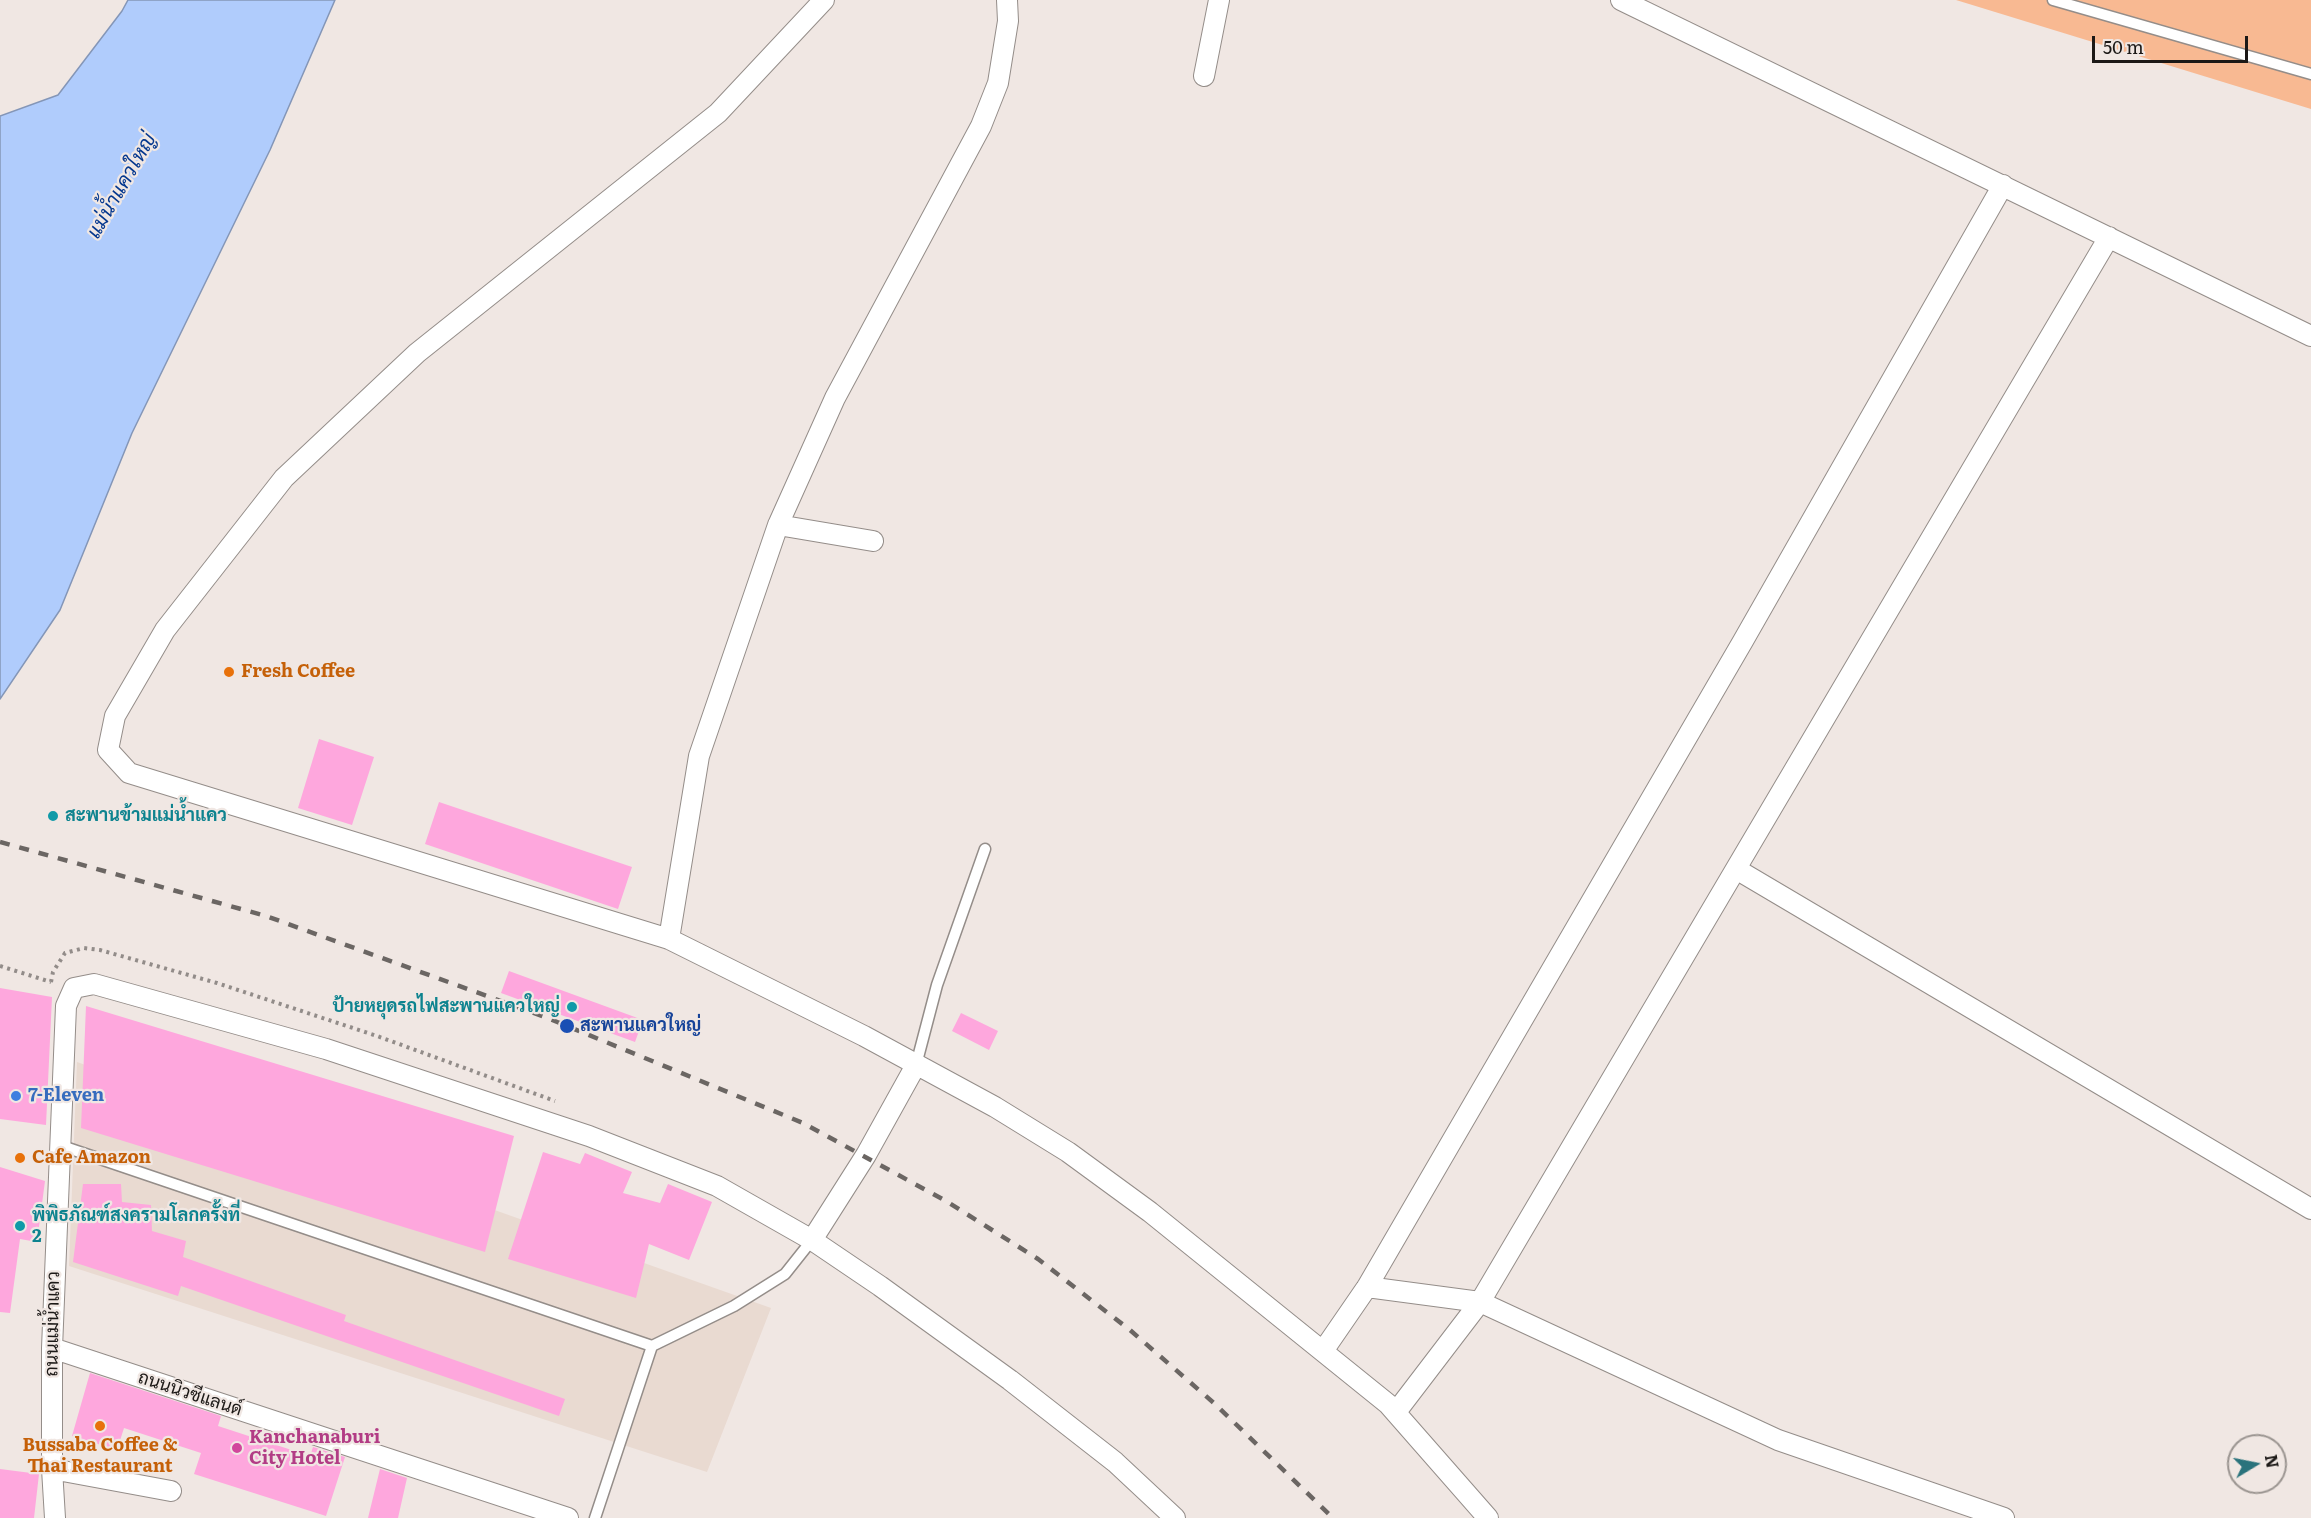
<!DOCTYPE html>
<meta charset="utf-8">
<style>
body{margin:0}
#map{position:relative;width:2311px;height:1518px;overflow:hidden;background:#f0e7e3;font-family:Literata,serif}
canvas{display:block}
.north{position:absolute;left:2227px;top:1434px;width:60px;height:60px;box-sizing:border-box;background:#f0e7e3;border:2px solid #9b9591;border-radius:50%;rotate:80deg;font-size:16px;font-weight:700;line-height:24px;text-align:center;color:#1c1917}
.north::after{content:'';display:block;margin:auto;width:21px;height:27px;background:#2a737c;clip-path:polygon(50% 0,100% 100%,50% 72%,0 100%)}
.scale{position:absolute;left:2092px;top:36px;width:156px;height:27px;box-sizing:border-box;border:3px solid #1c1917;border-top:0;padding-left:8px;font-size:18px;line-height:21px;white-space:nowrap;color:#1c1917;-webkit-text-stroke:4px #f0e7e3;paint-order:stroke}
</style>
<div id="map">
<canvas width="2311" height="1518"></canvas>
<div class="north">N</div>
<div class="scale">50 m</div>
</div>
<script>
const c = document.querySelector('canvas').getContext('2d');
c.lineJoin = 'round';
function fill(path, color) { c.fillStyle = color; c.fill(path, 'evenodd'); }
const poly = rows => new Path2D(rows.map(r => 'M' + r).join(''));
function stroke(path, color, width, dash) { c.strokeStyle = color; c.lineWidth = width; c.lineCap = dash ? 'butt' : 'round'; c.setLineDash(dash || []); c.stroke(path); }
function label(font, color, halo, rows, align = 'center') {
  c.font = font + ' Literata,Sarabun,serif'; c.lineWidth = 4.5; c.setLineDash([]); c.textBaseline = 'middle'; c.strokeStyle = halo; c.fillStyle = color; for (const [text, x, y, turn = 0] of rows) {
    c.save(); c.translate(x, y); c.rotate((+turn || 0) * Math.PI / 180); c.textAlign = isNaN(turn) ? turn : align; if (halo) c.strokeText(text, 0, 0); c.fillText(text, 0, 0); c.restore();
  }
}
const built = poly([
 [77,1062,771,1308,707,1472,69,1266]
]);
const green = poly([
 [1956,0,2311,0,2311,109]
]);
const water = poly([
 [128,0,335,0,270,150,132,433,60,610,0,699,0,116,58,95,122,11,128,0]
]);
const building = poly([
 [319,739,374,757,352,825,298,808],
 [439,802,632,867,618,909,425,844],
 [509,971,643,1020,635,1042,501,993],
 [0,988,52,997,46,1125,0,1119],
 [86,1006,514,1136,485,1252,81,1128],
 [961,1013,998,1031,989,1050,952,1031],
 [543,1152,580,1164,585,1153,632,1172,623,1193,660,1203,668,1184,712,1202,689,1260,649,1244,636,1298,508,1259],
 [0,1167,45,1181,37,1242,20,1239,10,1313,0,1312],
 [83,1184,121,1184,122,1202,151,1205,152,1231,186,1241,183,1257,346,1315,344,1321,565,1399,559,1416,181,1286,178,1296,73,1262],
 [90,1373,221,1416,218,1426,310,1456,313,1447,345,1457,326,1516,194,1474,201,1453,124,1428,117,1450,72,1436],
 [0,1469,39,1474,34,1518,0,1518],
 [380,1469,407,1478,398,1518,368,1518]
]);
const path = poly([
 [0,966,51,982],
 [51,982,53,972,65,953,84,948,100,950,217,983,377,1036,555,1101]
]);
const lane = poly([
 [2053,0,2311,74],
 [916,1065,937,985,985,849],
 [59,1145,652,1346,734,1306,785,1274,812,1240],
 [595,1518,652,1346]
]);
const street = poly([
 [824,0,718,113,417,353,284,478,165,630,115,716,108,750,129,773,669,939,864,1036,995,1107,1068,1152,1150,1212,1388,1404,1488,1518],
 [1621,0,2311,336],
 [1204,76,1219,0],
 [778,525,873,541],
 [1736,869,2311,1209],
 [669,939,699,756,778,525,835,398,981,126,998,83,1008,21,1007,0],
 [812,1240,866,1155,916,1065],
 [1367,1287,1480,1302,2109,237],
 [52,1348,568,1518],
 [1323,1351,1367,1287,1474,1103,1743,641,2003,185],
 [1396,1412,1480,1302,1778,1440,2004,1518],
 [52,1469,171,1491],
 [55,1518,52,1469,52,1348,66,1006,74,988,94,984,326,1049,589,1136,717,1186,812,1240,880,1286,1010,1380,1115,1462,1175,1518]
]);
const rail = poly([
 [0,842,266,916,545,1017,803,1123,946,1201,1038,1259,1130,1330,1215,1404,1333,1518]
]);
const markers = [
 [229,672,6,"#e8710a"],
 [53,816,6,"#0f9aa8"],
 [572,1007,6,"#0f9aa8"],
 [567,1026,8,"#1a4fb4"],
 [16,1096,6,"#3f7fe0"],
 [20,1158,6,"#e8710a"],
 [20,1226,6,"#0f9aa8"],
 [100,1426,6,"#e8710a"],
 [237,1448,6,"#d1479c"]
];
const foodNames = [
 ["Fresh Coffee",241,672],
 ["Cafe Amazon",32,1158],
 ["Bussaba Coffee &",100,1446,"center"],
 ["Thai Restaurant",100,1467,"center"]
];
const cultureNames = [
 ["สะพานข้ามแม่น้ำแคว",65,816],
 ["ป้ายหยุดรถไฟสะพานแควใหญ่",560,1007,"right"],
 ["พิพิธภัณฑ์สงครามโลกครั้งที่",32,1216],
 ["2",32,1237]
];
const transitNames = [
 ["สะพานแควใหญ่",580,1026]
];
const shopNames = [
 ["7-Eleven",28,1096]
];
const streetNames = [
 ["ถนนแม่น้ำแคว",53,1324,-89],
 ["ถนนนิวซีแลนด์",190,1394,18]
];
const hotelNames = [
 ["Kanchanaburi",249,1438],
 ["City Hotel",249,1459]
];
const waterNames = [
 ["แม่น้ำแควใหญ่",122,186,-60]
];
fill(built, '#e9dad1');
fill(green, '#f8b992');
fill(water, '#b0ccfc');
stroke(water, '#8496b7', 1.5);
fill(building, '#fea7dd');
stroke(lane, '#948d89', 13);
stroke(street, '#948d89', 22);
stroke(path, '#928c89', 4, [3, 4.5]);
stroke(lane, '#fff', 10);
stroke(street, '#fff', 20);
stroke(rail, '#6b6663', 4.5, [10, 10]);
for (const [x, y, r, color] of markers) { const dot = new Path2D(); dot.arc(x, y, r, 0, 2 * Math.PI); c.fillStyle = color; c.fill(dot); stroke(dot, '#f0e7e3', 2); }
label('bold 18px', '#c56008', '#f0e7e3', foodNames, 'left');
label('bold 18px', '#0d838f', '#f0e7e3', cultureNames, 'left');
label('bold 18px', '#164399', '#f0e7e3', transitNames, 'left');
label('bold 18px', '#366cbe', '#f0e7e3', shopNames, 'left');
label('18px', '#1c1917', '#f0e7e3', streetNames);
label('bold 18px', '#b23c85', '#f0e7e3', hotelNames, 'left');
label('italic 20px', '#05388f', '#f0e7e3', waterNames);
</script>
